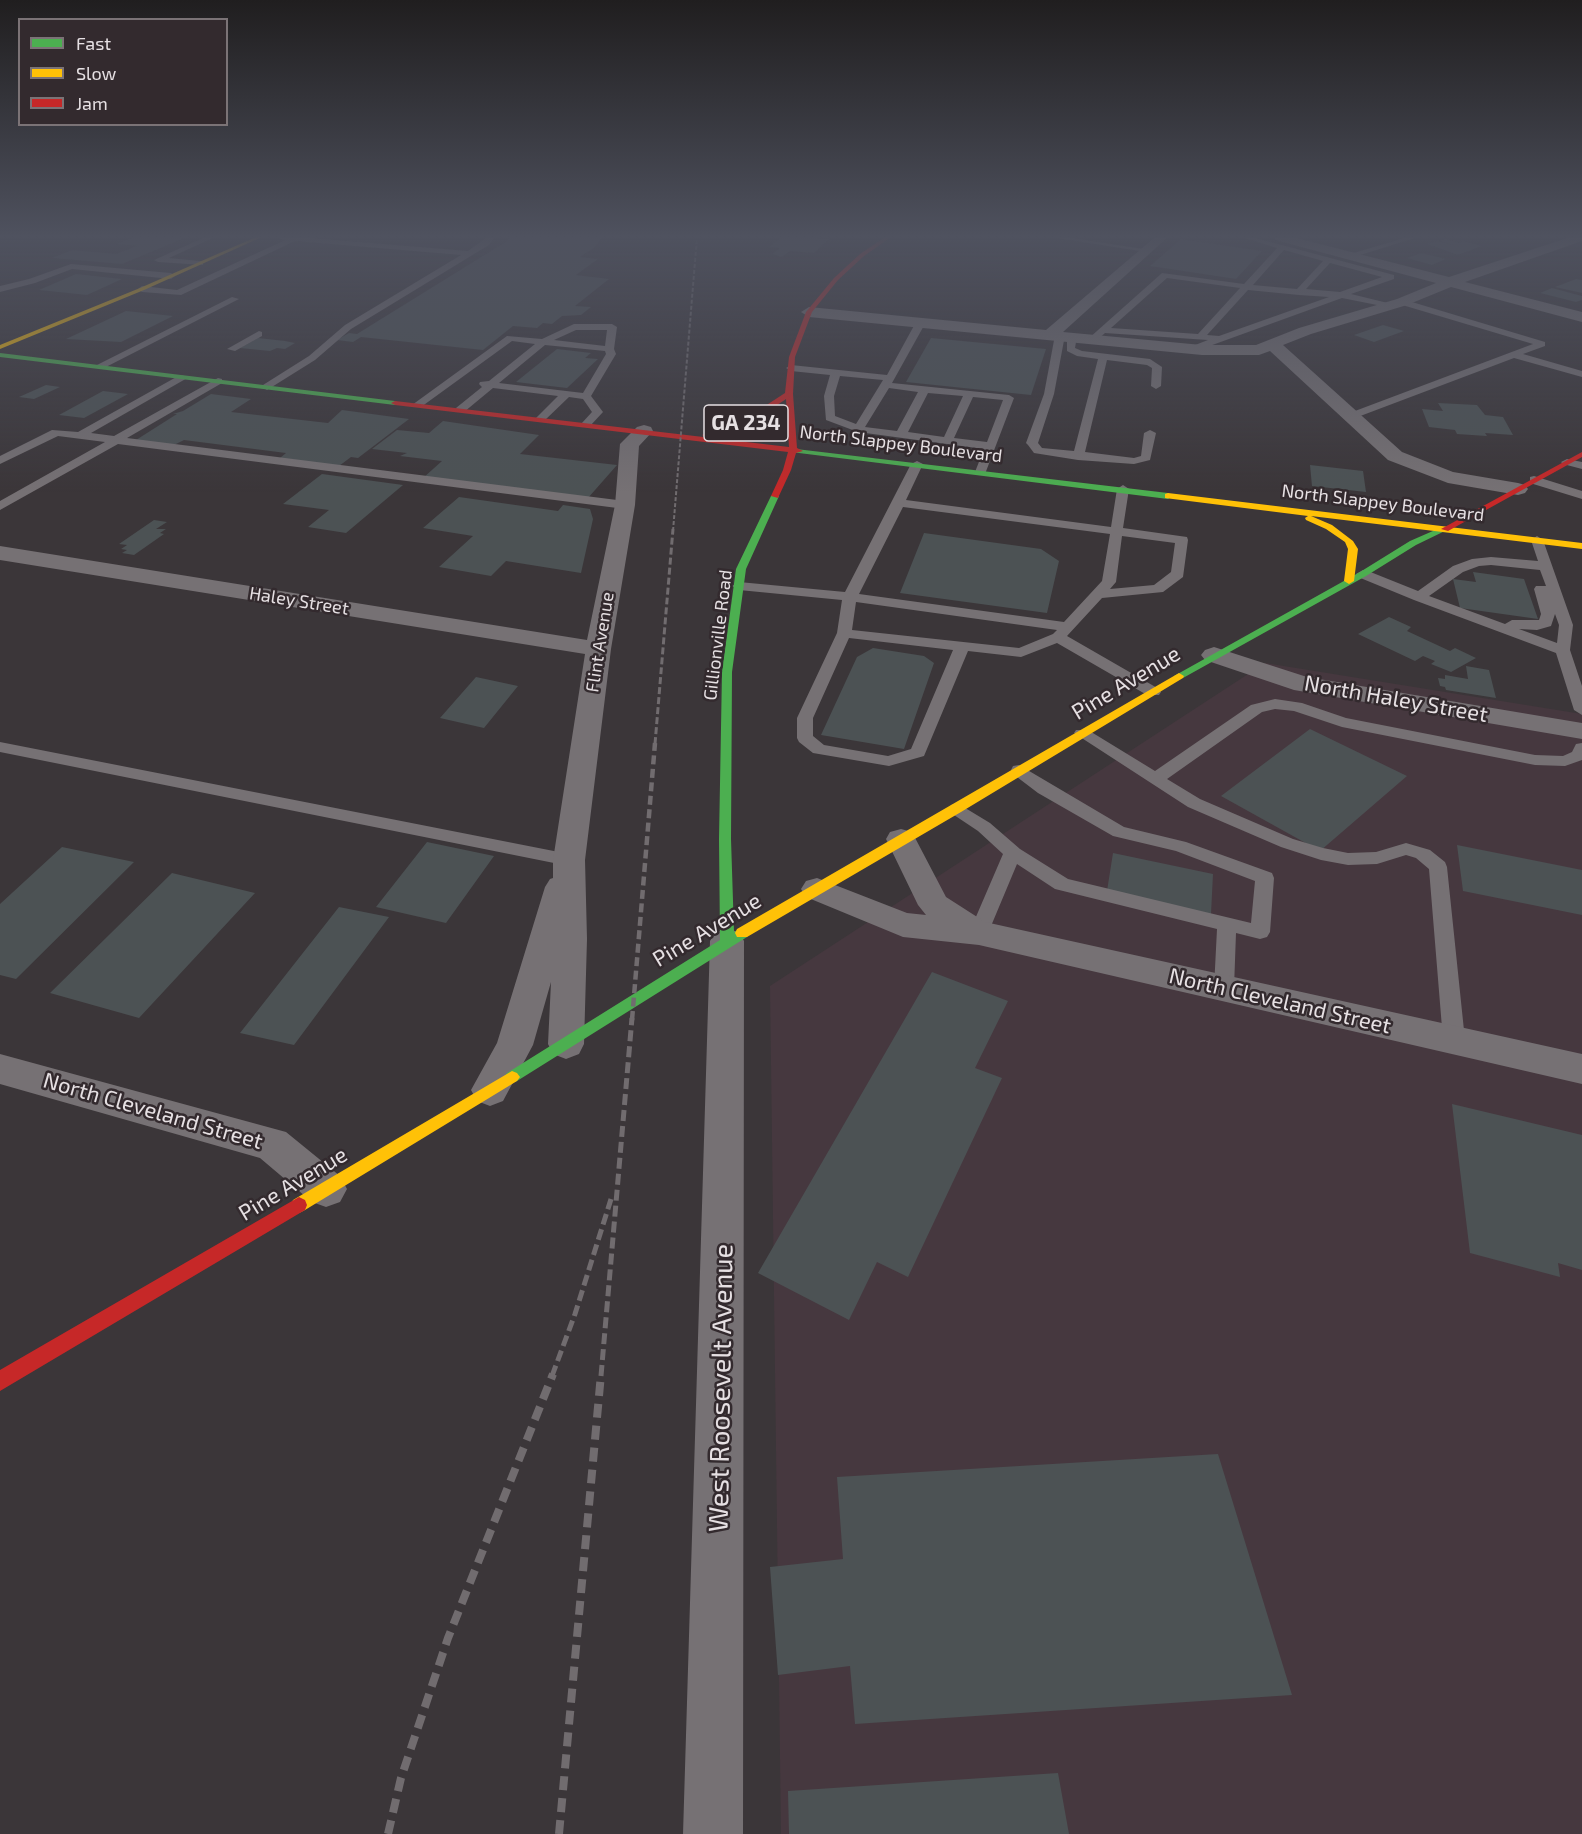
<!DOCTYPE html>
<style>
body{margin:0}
#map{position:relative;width:1582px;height:1834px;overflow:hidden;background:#3b3639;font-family:"Exo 2",sans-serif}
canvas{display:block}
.legend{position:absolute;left:18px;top:18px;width:210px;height:108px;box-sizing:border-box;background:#332a2e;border:2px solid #7b7376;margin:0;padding:8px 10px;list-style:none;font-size:18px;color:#e6e0e3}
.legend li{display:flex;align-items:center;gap:12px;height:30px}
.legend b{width:30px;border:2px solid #7b7376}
</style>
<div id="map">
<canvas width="1582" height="1834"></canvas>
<ul class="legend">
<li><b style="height:8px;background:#4caf50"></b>Fast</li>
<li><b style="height:8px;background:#ffc107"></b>Slow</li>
<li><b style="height:8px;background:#c62828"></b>Jam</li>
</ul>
</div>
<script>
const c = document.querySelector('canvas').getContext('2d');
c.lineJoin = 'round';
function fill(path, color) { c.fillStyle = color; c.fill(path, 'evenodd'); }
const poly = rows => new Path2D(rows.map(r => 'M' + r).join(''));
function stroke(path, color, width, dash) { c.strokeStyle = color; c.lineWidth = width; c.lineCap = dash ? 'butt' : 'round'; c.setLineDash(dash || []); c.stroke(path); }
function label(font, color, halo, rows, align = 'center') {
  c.font = font + ' "Exo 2",sans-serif'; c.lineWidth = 5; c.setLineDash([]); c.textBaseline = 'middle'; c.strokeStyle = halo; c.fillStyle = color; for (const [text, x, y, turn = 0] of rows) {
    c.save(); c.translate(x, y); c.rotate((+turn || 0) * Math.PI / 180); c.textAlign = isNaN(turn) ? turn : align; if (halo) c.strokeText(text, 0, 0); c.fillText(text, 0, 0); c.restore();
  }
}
const built = poly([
 [1265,663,1582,714,1582,1834,781,1834,770,986]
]);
const building = poly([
 [134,237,187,237,122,264,52,258,72,250,116,254,137,246,116,244],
 [509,237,602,237,595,247,580,257,598,259,576,275,609,279,575,306,591,307,581,315,562,316,552,324,543,323,537,328,513,326,483,350,361,337,353,342,337,340,349,333,357,334,507,241],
 [782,237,804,237,829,239,814,253,790,251,782,257,772,254,780,248,769,247],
 [1181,239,1262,251,1236,279,1150,266],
 [1446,239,1460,243,1464,241,1482,246,1458,255,1427,244,1437,241,1454,245,1439,241],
 [1421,253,1446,259,1432,265,1407,258],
 [76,274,122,279,87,295,39,290],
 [1576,279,1582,280,1582,293,1555,287],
 [1552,288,1582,296,1582,300,1576,302,1540,293],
 [126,311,173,316,121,342,66,339],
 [1383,325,1404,331,1374,342,1354,335],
 [258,338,285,341,295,343,285,349,277,348,270,351,240,348],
 [931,338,1046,349,1031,395,906,382],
 [557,349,591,353,585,358,598,359,567,388,516,382],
 [46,385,60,387,34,399,19,397],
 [103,391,128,394,84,418,59,415],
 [211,394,251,399,231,412,328,423,342,410,409,419,358,458,351,457,339,466,280,458,286,453,184,440,174,445,136,440,177,414,173,414,183,411],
 [1438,403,1477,405,1485,415,1503,417,1513,435,1485,433,1487,436,1457,434,1455,430,1429,427,1422,409,1443,411],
 [443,421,539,435,520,454,617,465,588,498,423,478,442,461,400,456,407,453,372,449,397,430,429,433],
 [1310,465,1363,471,1366,492,1312,486],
 [322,474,403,485,346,533,308,527,329,510,283,504],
 [459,497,558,511,563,505,590,509,593,519,581,573,506,561,491,576,439,567,473,536,423,528],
 [154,520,167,522,156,529,166,529,160,533,164,534,134,555,122,553,127,550,121,549,127,545,119,544],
 [924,533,1041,549,1059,561,1047,613,900,593],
 [1473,572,1524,579,1538,619,1460,608,1453,579,1476,582],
 [1389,617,1411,627,1407,631,1450,651,1455,648,1476,658,1451,672,1431,664,1435,661,1423,656,1415,661,1358,634],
 [873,648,924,656,934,663,904,749,821,735,857,657],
 [1466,666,1489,670,1496,698,1446,690,1445,687,1440,686,1438,678,1445,679,1445,675,1468,679],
 [476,677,518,686,484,728,440,718],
 [1310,729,1407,776,1320,851,1221,796],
 [427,842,494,856,446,923,376,907],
 [1457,845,1582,870,1582,915,1463,891],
 [62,847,134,862,16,979,0,975,0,904],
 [1113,853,1213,874,1211,914,1107,891],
 [172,873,255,893,139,1018,50,993],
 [339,907,389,917,294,1045,240,1033],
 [932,972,1008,1001,975,1068,1002,1078,908,1277,877,1262,849,1320,758,1273],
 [1452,1104,1582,1135,1582,1270,1558,1263,1560,1277,1470,1253],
 [1218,1454,1292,1695,855,1724,850,1666,778,1675,770,1567,843,1559,837,1477],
 [1058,1773,1069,1834,789,1834,788,1791]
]);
const lane = poly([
 [205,237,215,237,169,258,200,261,203,261,203,265,158,262,154,260,205,237],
 [273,237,300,237,468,251,487,237,495,237,489,245,351,329,315,360,267,390,262,387,263,385,309,356,345,325,461,255,295,241,181,295,142,292,138,289,142,286,177,290,285,240,273,237],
 [1050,237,1067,237,1150,250,1146,252,1050,237],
 [1241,237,1252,237,1394,275,1394,279,1351,294,1396,305,1392,308,1342,298,1193,352,1190,351,1190,347,1208,340,1105,333,1096,341,1088,339,1162,273,1244,284,1277,248,1241,237],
 [1284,250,1323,261,1297,289,1253,285,1284,250],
 [1330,263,1382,277,1340,292,1306,289,1330,263],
 [1167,278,1240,288,1198,334,1111,328,1167,278],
 [1248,290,1299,295,1329,297,1219,336,1207,335,1248,290],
 [1407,237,1418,237,1354,257,1347,255,1407,237],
 [71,264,171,273,175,276,171,279,72,269,35,283,0,292,0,286,29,279,71,264],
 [232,297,239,299,102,369,93,367,232,297],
 [1402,299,1545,342,1545,346,1523,354,1582,371,1582,377,1514,358,1355,418,1347,418,1347,414,1533,344,1399,304,1399,300,1402,299],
 [921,319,926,322,892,383,1009,395,1014,398,985,474,977,474,975,472,984,449,858,432,826,420,824,396,830,375,791,371,786,368,791,365,887,375,916,322,921,319],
 [840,376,883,380,856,424,835,416,834,396,840,376],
 [889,388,918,392,897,431,865,427,889,388],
 [928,393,963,396,944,437,908,432,928,393],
 [973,397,1003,400,987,442,954,438,973,397],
 [574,324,612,324,617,327,614,349,616,354,591,396,603,412,590,426,582,426,581,424,592,412,583,399,569,397,544,421,540,422,535,419,558,396,493,388,464,412,456,412,456,408,482,387,479,384,480,382,489,381,535,344,512,341,421,407,413,407,412,405,507,336,542,339,574,324],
 [576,330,607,330,605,346,554,340,576,330],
 [545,345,605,351,606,354,583,393,499,383,545,345],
 [259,331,262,332,262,336,235,351,227,349,259,331],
 [1060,332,1065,335,1054,394,1038,443,1042,448,1074,451,1098,359,1077,356,1067,351,1067,336,1072,333,1077,336,1075,348,1082,351,1150,359,1162,367,1161,386,1156,389,1151,386,1152,368,1147,365,1107,360,1085,452,1134,458,1141,456,1144,433,1150,430,1156,433,1150,460,1134,464,1078,460,1034,453,1028,445,1026,443,1044,394,1055,335,1060,332],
 [180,375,189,377,91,433,114,436,218,378,222,379,222,383,127,438,625,501,631,505,625,509,118,444,0,510,0,501,105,442,58,436,0,464,0,456,52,430,78,432,180,375],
 [1567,459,1582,462,1582,469,1563,464,1561,462,1567,459],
 [917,461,923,464,906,500,1111,527,1117,489,1123,485,1129,489,1123,528,1187,537,1188,540,1183,577,1163,592,1102,598,1067,636,1159,689,1161,692,1159,695,1147,695,1057,643,1021,657,968,651,924,756,889,766,813,753,799,742,797,738,797,718,837,633,842,600,739,590,732,586,739,582,845,592,911,464,917,461],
 [903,507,1110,534,1102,581,1064,622,859,594,903,507],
 [1122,536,1175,543,1171,572,1154,585,1110,589,1116,582,1122,536],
 [856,602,1057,630,1053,634,1019,648,852,630,856,602],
 [849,638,953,650,911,749,888,756,824,745,813,736,813,718,849,638],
 [1534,476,1582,491,1582,499,1530,483,1530,477,1534,476],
 [1537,536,1543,540,1573,625,1570,650,1582,686,1582,715,1574,710,1556,653,1414,600,1358,577,1356,574,1363,570,1368,571,1418,591,1453,566,1472,559,1491,557,1538,561,1531,540,1537,536],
 [1491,565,1540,570,1546,586,1536,586,1534,589,1541,614,1539,620,1512,620,1505,624,1429,596,1463,572,1479,566,1491,565],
 [1555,614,1559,625,1557,643,1519,629,1537,630,1551,626,1555,614],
 [1275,699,1302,703,1346,718,1535,755,1563,756,1572,752,1576,744,1582,743,1582,760,1565,766,1535,765,1342,727,1294,711,1275,709,1262,712,1167,779,1200,799,1293,839,1323,848,1348,853,1376,852,1406,843,1430,850,1445,862,1447,867,1465,1040,1462,1046,1454,1049,1446,1046,1443,1040,1429,869,1416,858,1406,855,1377,864,1348,865,1321,860,1281,847,1188,807,1074,733,1076,730,1088,730,1155,771,1251,705,1275,699],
 [0,742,569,854,576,856,578,860,576,864,569,866,0,752,0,742],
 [1019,765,1124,827,1186,842,1272,873,1274,878,1270,932,1267,937,1260,939,1236,933,1234,988,1231,994,1224,996,1217,994,1214,988,1217,929,1055,889,1017,864,986,938,979,940,972,938,969,933,1003,854,978,831,951,813,948,809,951,805,957,803,990,823,1020,849,1068,879,1251,923,1255,881,1176,851,1113,836,1038,793,1013,774,1011,770,1013,766,1019,765]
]);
const street = poly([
 [1155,237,1168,237,1063,332,1202,345,1256,345,1299,328,1397,299,1436,283,1275,240,1274,237,1293,237,1449,277,1570,237,1582,237,1582,241,1465,282,1582,312,1582,322,1451,287,1407,305,1311,334,1283,345,1402,452,1453,472,1518,483,1525,485,1528,489,1525,493,1518,495,1448,483,1388,460,1270,351,1259,355,1202,355,809,317,801,312,809,307,1046,330,1155,237],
 [644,425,651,427,653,431,639,446,635,505,611,649,585,860,587,939,584,1044,579,1054,566,1059,553,1054,548,1044,551,982,533,1045,503,1101,490,1106,477,1101,471,1090,497,1043,545,887,550,879,553,878,553,860,585,654,0,560,0,546,587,640,615,505,620,444,637,427,644,425],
 [1214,647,1307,677,1582,723,1582,739,1294,690,1205,660,1201,655,1205,650,1214,647],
 [901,829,912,832,946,897,985,922,1582,1054,1582,1084,979,945,903,937,806,897,801,889,806,881,817,878,907,913,926,915,918,905,886,839,890,832,901,829],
 [727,929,739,932,744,941,743,1834,683,1834,710,941,715,932,727,929],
 [0,1054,286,1132,340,1176,347,1189,340,1202,326,1207,312,1202,260,1158,0,1084,0,1054]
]);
const fast = poly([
 [0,353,395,401,399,403,395,405,0,357,0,353],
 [796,449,1168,493,1172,496,1168,499,799,453,796,453,796,449],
 [775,493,779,496,746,569,732,672,731,839,734,932,742,928,749,933,747,937,517,1081,512,1083,507,1081,504,1077,507,1073,720,940,719,839,722,672,736,569,771,496,775,493],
 [1442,527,1449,529,1416,545,1366,576,1183,678,1175,678,1174,676,1360,572,1410,541,1442,527]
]);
const slow = poly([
 [256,237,262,237,144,290,0,349,0,345,140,288,256,237],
 [1168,493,1582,543,1582,549,1311,516,1332,525,1353,541,1358,549,1354,581,1349,584,1344,581,1348,549,1345,542,1326,529,1306,520,1305,518,1308,516,1165,498,1165,494,1168,493],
 [1179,673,1184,676,1183,678,961,812,747,937,737,937,735,933,737,929,1179,673],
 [512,1071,517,1073,520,1077,517,1081,305,1210,299,1213,293,1210,291,1205,293,1200,512,1071]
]);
const jam = poly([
 [885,237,891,237,864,256,838,280,812,312,795,357,793,394,797,448,803,451,796,453,791,470,778,498,771,496,783,470,788,452,395,405,391,403,395,401,789,447,786,399,748,425,706,437,702,435,742,421,785,393,789,357,806,312,834,278,860,254,885,237],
 [1582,452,1582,457,1448,531,1441,529,1582,452],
 [299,1197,305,1200,307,1205,305,1210,0,1391,0,1370,299,1197]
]);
const railFar4 = poly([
 [673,531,697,237]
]);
const railFar3 = poly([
 [655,744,673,529]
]);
const railFar2 = poly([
 [632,1020,655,743]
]);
const railFar1 = poly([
 [552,1376,575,1314,611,1199],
 [601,1376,632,1018]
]);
const rail = poly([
 [388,1834,401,1778,448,1638,553,1374],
 [559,1834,601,1374]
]);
const farStreetnames = [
 ["North Slappey Boulevard",901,444,7],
 ["North Slappey Boulevard",1383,503,7],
 ["Haley Street",299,601,9],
 ["Gillionville Road",718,635,-83],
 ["Flint Avenue",600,642,-81]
];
const shields = [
 [746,423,84]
];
const shieldNames = [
 ["GA 234",746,423]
];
const streetNames = [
 ["Pine Avenue",1126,683,-31],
 ["North Haley Street",1396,699,10],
 ["Pine Avenue",707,930,-31],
 ["North Cleveland Street",1280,1001,13],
 ["North Cleveland Street",153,1111,16],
 ["Pine Avenue",293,1184,-31]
];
const nearStreetnames = [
 ["West Roosevelt Avenue",721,1388,-89]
];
fill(built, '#46383f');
fill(building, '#4c5254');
fill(lane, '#767174');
fill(street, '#767174');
fill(fast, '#4caf50');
fill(slow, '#ffc107');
fill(jam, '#c62828');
stroke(railFar4, '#716c6f', 2, [4, 2]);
stroke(railFar3, '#716c6f', 3, [7, 3]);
stroke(railFar2, '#716c6f', 4.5, [9, 4.5]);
stroke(railFar1, '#716c6f', 5, [11, 5]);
stroke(rail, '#716c6f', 8, [14, 8]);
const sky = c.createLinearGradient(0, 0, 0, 493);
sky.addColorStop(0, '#201e1f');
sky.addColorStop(0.48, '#4f525f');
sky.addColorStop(1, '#4f525f00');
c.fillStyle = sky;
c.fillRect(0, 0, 1582, 493);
label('18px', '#e6e0e3', '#332a2e', farStreetnames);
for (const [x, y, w] of shields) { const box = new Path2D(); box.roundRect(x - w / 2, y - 18, w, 36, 4.5); c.fillStyle = '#332a2e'; c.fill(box); stroke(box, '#e6e0e3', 1.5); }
label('bold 21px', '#e6e0e3', null, shieldNames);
label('22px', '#e6e0e3', '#332a2e', streetNames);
label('27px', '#e6e0e3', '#332a2e', nearStreetnames);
</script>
